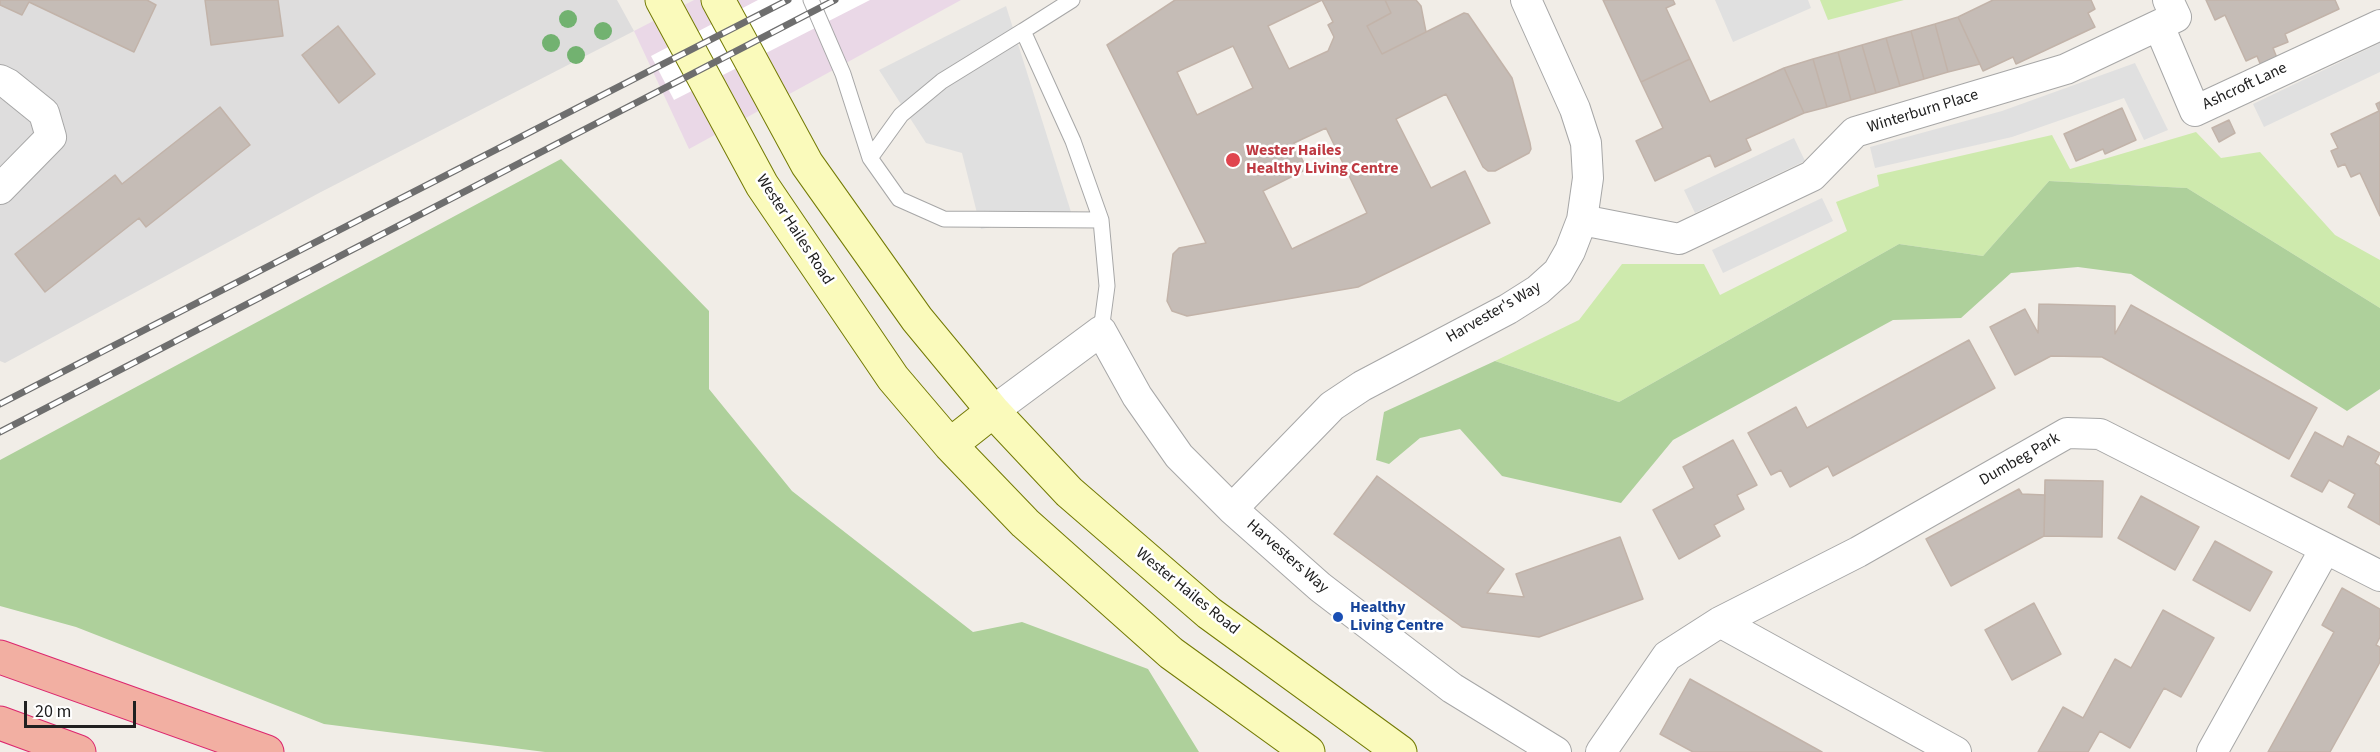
<!DOCTYPE html>
<style>
body{margin:0}
#map{position:relative;width:2380px;height:752px;overflow:hidden;background:#f1ede7;font-family:"Source Sans 3",sans-serif}
canvas{display:block}
.scale{position:absolute;left:24px;top:701px;width:112px;height:27px;box-sizing:border-box;border:3px solid #202020;border-top:0;padding-left:8px;font-size:18px;line-height:21px;white-space:nowrap;color:#202020;-webkit-text-stroke:4px #fff;paint-order:stroke}
</style>
<div id="map">
<canvas width="2380" height="752"></canvas>
<div class="scale">20 m</div>
</div>
<script>
const c = document.querySelector('canvas').getContext('2d');
c.lineJoin = 'round';
function fill(path, color) { c.fillStyle = color; c.fill(path, 'evenodd'); }
const poly = rows => new Path2D(rows.map(r => 'M' + r).join(''));
function stroke(path, color, width, dash) { c.strokeStyle = color; c.lineWidth = width; c.lineCap = dash ? 'butt' : 'round'; c.setLineDash(dash || []); c.stroke(path); }
function label(font, color, halo, rows, align = 'center') {
  c.font = font + ' "Source Sans 3",sans-serif'; c.lineWidth = 5; c.setLineDash([]); c.textBaseline = 'middle'; c.strokeStyle = halo; c.fillStyle = color; for (const [text, x, y, turn = 0] of rows) {
    c.save(); c.translate(x, y); c.rotate((+turn || 0) * Math.PI / 180); c.textAlign = isNaN(turn) ? turn : align; if (halo) c.strokeText(text, 0, 0); c.fillText(text, 0, 0); c.restore();
  }
}
const residential = poly([
 [0,0,617,0,634,31,319,193,5,363,0,361]
]);
const industrial = poly([
 [694,0,961,0,689,149,634,31]
]);
const grass = poly([
 [1820,0,1904,0,1828,20],
 [2196,132,2221,158,2260,152,2335,235,2380,260,2380,308,2187,188,2049,181,1983,256,1899,244,1619,402,1495,361,1579,320,1622,264,1704,264,1720,295,1847,231,1836,202,1879,186,1877,175,2052,135,2070,169]
]);
const forest = poly([
 [561,159,709,311,709,389,792,491,973,632,1022,622,1148,669,1199,752,545,752,324,724,76,627,0,606,0,460],
 [2049,181,2187,188,2380,308,2380,389,2347,411,2131,274,2078,267,2011,273,1961,318,1893,320,1673,440,1621,503,1502,476,1460,429,1420,438,1389,464,1376,460,1384,412,1495,361,1619,402,1899,244,1983,256]
]);
const parking = poly([
 [1715,0,1808,0,1811,8,1733,42],
 [1006,6,1071,212,981,229,962,153,926,143,879,70],
 [2380,43,2380,72,2264,127,2253,104],
 [2135,63,2168,130,2144,140,2124,98,2012,137,1875,168,1870,147,2002,111],
 [1794,138,1805,161,1695,213,1684,190],
 [1822,198,1833,221,1723,273,1712,250]
]);
const pier = poly([
 [758,0,870,0,674,100,651,56]
]);
const building = poly([
 [0,0,147,0,156,5,134,52,29,2,22,15,0,5,0,0],
 [205,0,278,0,283,36,211,45,205,0],
 [1175,0,1385,0,1391,13,1367,26,1382,54,1464,13,1468,14,1512,78,1530,143,1531,149,1529,153,1495,171,1488,171,1483,167,1446,94,1396,119,1431,188,1465,171,1490,223,1358,287,1187,316,1172,311,1167,301,1173,254,1179,248,1206,243,1107,45,1175,0],
 [1322,0,1333,22,1328,25,1334,37,1328,51,1289,69,1268,26,1322,0],
 [1233,46,1253,88,1197,115,1177,72,1233,46],
 [1326,128,1367,213,1292,249,1263,191,1307,169,1294,143,1326,128],
 [1385,0,1416,0,1421,6,1426,32,1382,54,1367,26,1391,13,1385,0],
 [1603,0,1673,0,1675,4,1666,8,1690,59,1641,82,1603,0],
 [1993,0,2091,0,2095,9,2088,13,2095,27,2016,64,2013,57,1983,71,1958,17,1993,0],
 [2206,0,2335,0,2339,9,2285,34,2288,42,2273,48,2277,58,2261,66,2257,56,2246,61,2225,15,2215,20,2206,0],
 [1958,17,1980,64,1948,72,1935,24,1958,17],
 [1935,24,1948,72,1924,79,1911,31,1935,24],
 [338,26,375,74,339,103,302,55,338,26],
 [1911,31,1924,79,1900,86,1886,38,1911,31],
 [1886,38,1900,86,1876,93,1862,45,1886,38],
 [1862,45,1876,93,1851,100,1838,52,1862,45],
 [1838,52,1851,100,1827,107,1813,59,1838,52],
 [1690,59,1710,102,1784,68,1804,113,1746,139,1751,150,1715,167,1710,155,1655,181,1636,141,1663,128,1641,82,1690,59],
 [1813,59,1827,107,1804,113,1784,68,1813,59],
 [2380,102,2380,216,2360,173,2351,177,2345,164,2338,167,2331,151,2338,148,2331,134,2379,111,2376,104,2380,102],
 [220,107,250,145,146,227,139,218,45,292,15,254,115,175,122,184,220,107],
 [2122,108,2136,140,2105,154,2103,149,2076,161,2064,134,2122,108],
 [2229,120,2235,133,2219,142,2212,128,2229,120],
 [2039,304,2115,306,2115,334,2131,305,2317,408,2289,459,2102,357,2051,356,2015,375,1990,327,2025,309,2038,333,2039,304],
 [1969,340,1995,388,1833,476,1828,466,1790,487,1781,470,1771,475,1748,433,1796,407,1807,428,1969,340],
 [2315,432,2343,447,2348,436,2380,453,2375,463,2380,466,2380,525,2348,507,2355,494,2329,480,2322,492,2291,476,2315,432],
 [1733,440,1757,485,1737,495,1744,509,1714,525,1720,536,1679,559,1653,510,1694,488,1683,467,1733,440],
 [1377,476,1504,569,1487,593,1524,597,1516,574,1620,537,1643,599,1539,637,1462,627,1334,534,1377,476],
 [2045,480,2103,481,2102,537,2044,536,2045,480],
 [2019,489,2022,494,2045,495,2044,536,1951,586,1926,539,2019,489],
 [2141,496,2199,527,2175,570,2118,538,2141,496],
 [2215,541,2272,572,2250,611,2193,580,2215,541],
 [2342,588,2380,609,2380,637,2376,645,2380,647,2380,662,2330,752,2268,752,2334,632,2322,625,2342,588],
 [2034,603,2061,654,2012,680,1985,630,2034,603],
 [2163,610,2214,638,2181,697,2164,688,2130,748,2100,731,2088,752,2038,752,2063,707,2083,718,2115,659,2131,668,2163,610],
 [1690,679,1822,752,1693,752,1660,734,1690,679]
]);
const service = poly([
 [811,0,843,74,870,158,899,199,944,219,1101,220],
 [1023,31,1072,0],
 [870,158,901,115,942,81,1023,31,1073,141,1101,220,1107,286,1101,331]
]);
const minor = poly([
 [2159,26,2195,111,2380,25],
 [0,80,8,84,44,113,51,137,0,189],
 [1582,220,1679,239,1812,176,1855,132,2066,69,2176,17,2168,0],
 [993,411,1101,331,1137,396,1179,456,1232,509,1320,587,1452,688,1556,752],
 [1232,509,1332,406,1362,386,1508,309,1538,290,1558,272,1570,251,1582,220,1588,178,1586,143,1575,109,1526,0],
 [1720,622,1956,752],
 [1601,752,1667,656,1720,622,1858,552,2067,433,2100,434,2380,576],
 [2212,752,2325,549]
]);
const secondary = poly([
 [662,0,762,185,893,378,950,445,1025,523,1171,653,1308,752],
 [718,0,807,164,917,319,993,411,1069,492,1209,613,1400,752],
 [950,445,993,411]
]);
const trunk = poly([
 [0,657,267,752],
 [0,723,79,752]
]);
const rail = poly([
 [0,404,788,0],
 [0,432,835,0]
]);
const trees = [
 [568,19],
 [603,31],
 [551,43],
 [576,55]
];
const markers = [
 [1233,160,8,"#e0444e"],
 [1338,617,6,"#1a4fb4"]
];
const streetNames = [
 ["Ashcroft Lane",2245,87,-25],
 ["Winterburn Place",1923,112,-17],
 ["Wester Hailes Road",794,230,57],
 ["Harvester's Way",1494,313,-30],
 ["Dumbeg Park",2020,460,-30],
 ["Harvesters Way",1287,557,41],
 ["Wester Hailes Road",1187,592,39]
];
const healthNames = [
 ["Wester Hailes",1246,151],
 ["Healthy Living Centre",1246,169]
];
const transitNames = [
 ["Healthy",1350,608],
 ["Living Centre",1350,626]
];
fill(residential, '#dedddd');
fill(industrial, '#ead8e7');
fill(grass, '#ceeaad');
fill(forest, '#aed09b');
fill(parking, '#e0e0e0');
fill(pier, '#fff');
fill(building, '#c5bcb6');
stroke(building, '#c2b3a9', 1.5);
stroke(service, '#a7a7a7', 17);
stroke(minor, '#a7a7a7', 32);
stroke(secondary, '#737a04', 35);
stroke(trunk, '#dc266e', 35);
stroke(service, '#fff', 15);
stroke(minor, '#fff', 30);
stroke(secondary, '#fafabb', 33);
stroke(trunk, '#f2afa2', 33);
stroke(rail, '#6e6e6e', 7);
stroke(rail, '#fff', 4.5, [14]);
c.fillStyle = '#72b270';
for (const [x, y] of trees) { c.beginPath(); c.arc(x, y, 9, 0, 2 * Math.PI); c.fill(); }
for (const [x, y, r, color] of markers) { const dot = new Path2D(); dot.arc(x, y, r, 0, 2 * Math.PI); c.fillStyle = color; c.fill(dot); stroke(dot, '#fff', 2); }
label('16px', '#202020', '#fff', streetNames);
label('bold 16px', '#be3a42', '#fff', healthNames, 'left');
label('bold 16px', '#164399', '#fff', transitNames, 'left');
</script>
